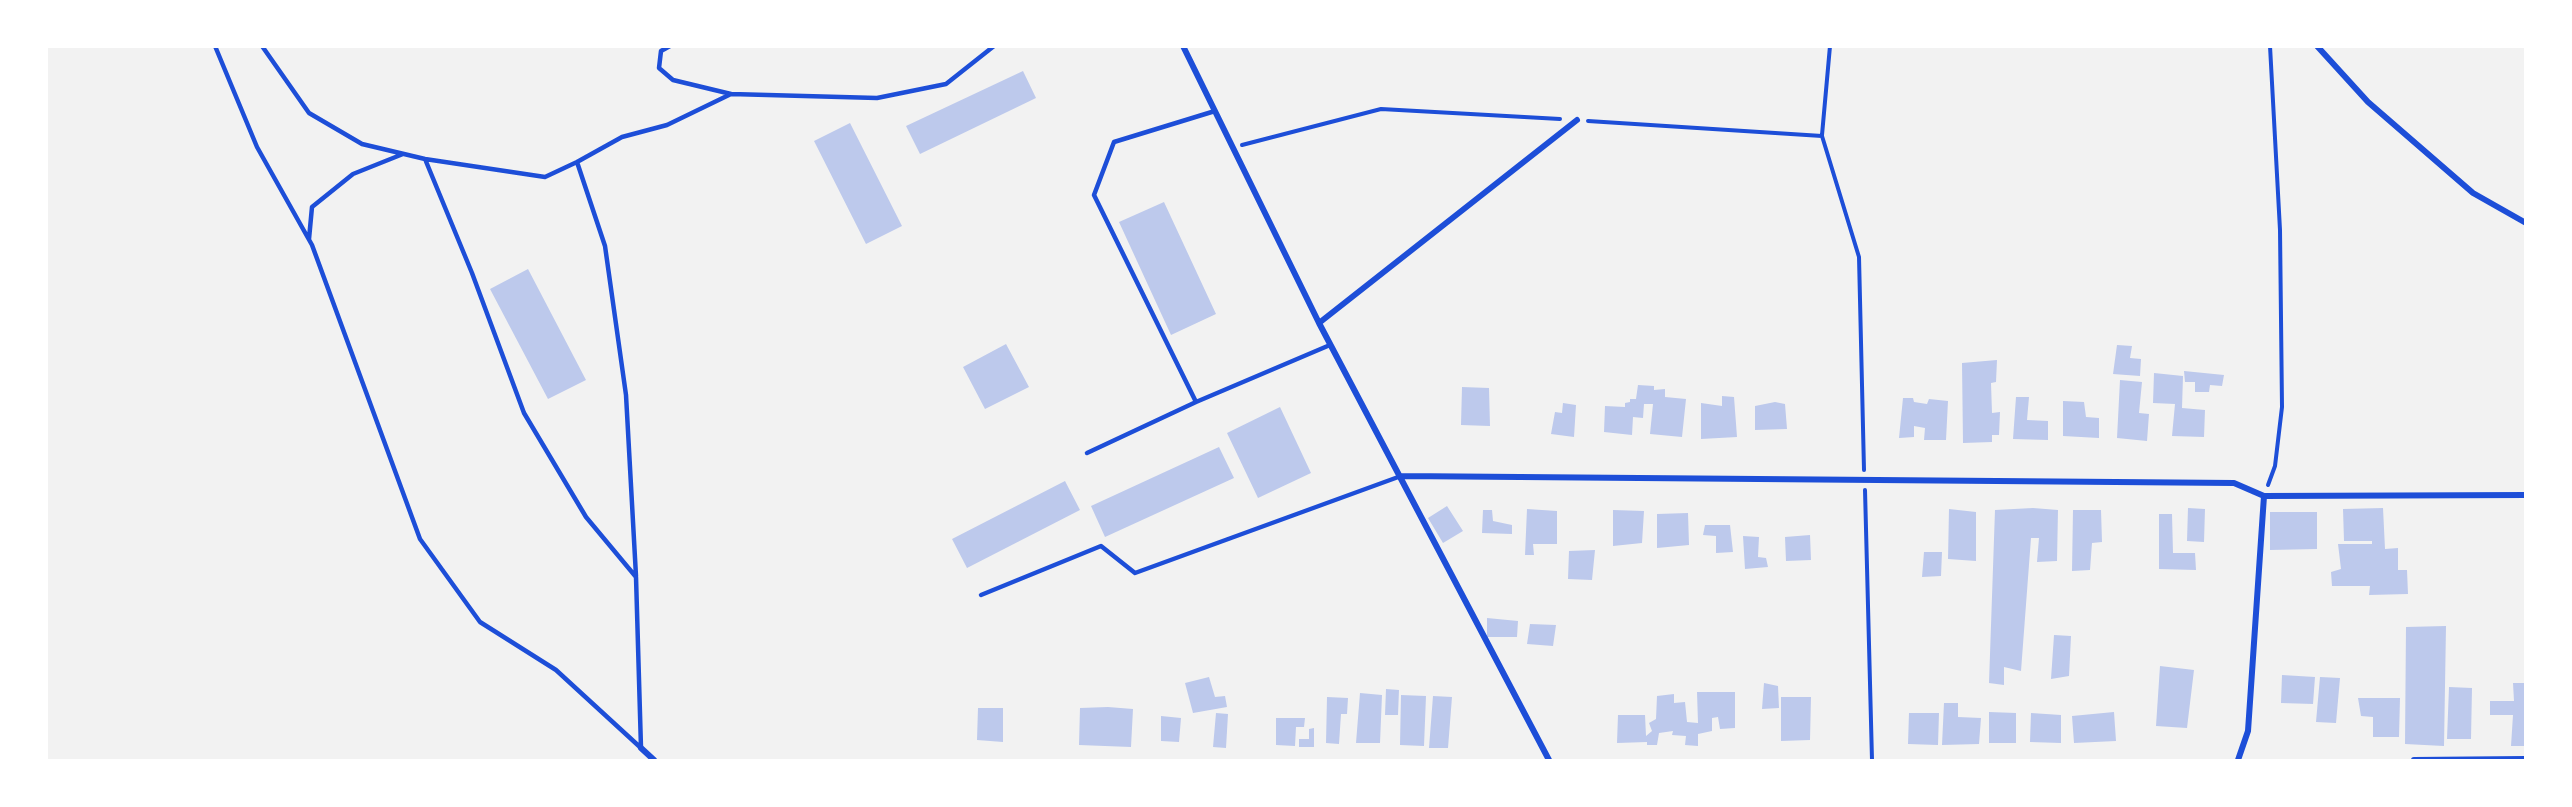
<!DOCTYPE html>
<style>
body{margin:0}
#map{position:relative;width:2572px;height:807px;overflow:hidden;background:#f2f2f2;font-family:"Libre Baskerville",serif}
canvas{display:block}
.frame{position:absolute;inset:0;border:48px solid #fff;pointer-events:none}
</style>
<div id="map">
<canvas width="2572" height="807"></canvas>
<div class="frame"></div>
</div>
<script>
const c = document.querySelector('canvas').getContext('2d');
c.lineJoin = 'round';
function fill(path, color) { c.fillStyle = color; c.fill(path, 'evenodd'); }
const poly = rows => new Path2D(rows.map(r => 'M' + r).join(''));
function stroke(path, color, width, dash) { c.strokeStyle = color; c.lineWidth = width; c.lineCap = dash ? 'butt' : 'round'; c.setLineDash(dash || []); c.stroke(path); }
const building = poly([
 [1023,71,1036,98,920,154,906,126],
 [850,123,902,226,866,244,814,141],
 [1164,202,1216,314,1171,335,1119,222],
 [528,269,586,380,548,399,490,289],
 [1006,344,1029,387,985,409,963,367],
 [2117,345,2132,346,2130,358,2141,359,2140,376,2113,374],
 [1997,360,1996,382,1991,383,1992,413,2000,412,1999,435,1992,435,1992,442,1963,443,1962,363],
 [2184,371,2224,375,2222,386,2210,385,2209,392,2195,392,2195,382,2185,382],
 [2154,373,2183,376,2182,408,2205,410,2204,437,2172,436,2175,404,2153,403],
 [2120,380,2142,382,2139,413,2149,414,2147,441,2117,438],
 [1638,385,1654,386,1654,390,1665,389,1665,397,1686,399,1682,437,1650,434,1653,404,1644,404,1643,418,1633,417,1632,435,1604,432,1605,406,1625,407,1625,403,1630,402,1630,399,1636,399],
 [1462,387,1489,388,1490,426,1461,425],
 [1722,396,1734,397,1737,437,1701,439,1701,403,1722,406],
 [2016,397,2029,397,2027,420,2048,421,2048,440,2013,439],
 [1903,398,1913,398,1914,402,1927,404,1929,399,1948,401,1946,440,1924,440,1925,428,1914,426,1914,437,1899,438],
 [2063,401,2084,402,2086,417,2099,418,2099,438,2063,436],
 [1775,402,1785,404,1787,429,1755,430,1755,406],
 [1563,403,1576,405,1574,437,1551,434,1555,412,1562,413],
 [1280,407,1311,473,1258,498,1227,433],
 [1219,447,1234,478,1105,537,1091,506],
 [1065,481,1080,510,967,568,952,539],
 [1447,506,1463,531,1443,543,1428,518],
 [2033,508,2058,510,2057,561,2037,562,2039,538,2031,538,2021,671,2004,667,2004,685,1989,683,1995,510],
 [2188,508,2205,509,2204,542,2187,541],
 [2383,508,2385,549,2398,548,2398,570,2407,570,2408,594,2369,595,2370,586,2332,586,2331,572,2341,569,2338,544,2372,544,2372,541,2344,541,2343,509],
 [1527,509,1557,511,1557,544,1533,544,1534,555,1525,555],
 [1949,509,1976,512,1976,561,1948,559],
 [1483,510,1492,510,1493,521,1512,525,1512,534,1482,533],
 [1613,510,1644,511,1642,543,1613,546],
 [2073,510,2101,510,2102,542,2092,543,2090,570,2072,571],
 [2270,512,2317,512,2317,549,2270,550],
 [1688,513,1689,545,1657,548,1657,514],
 [2159,514,2172,514,2173,553,2195,553,2196,570,2159,569],
 [1705,525,1730,525,1733,552,1716,553,1716,536,1703,535],
 [1810,535,1811,560,1786,561,1785,537],
 [1743,536,1759,537,1758,557,1766,558,1768,567,1745,569],
 [1595,550,1592,580,1568,579,1569,551],
 [1924,552,1942,552,1941,576,1922,577],
 [1487,618,1518,621,1517,637,1487,637],
 [1530,624,1556,625,1553,646,1527,644],
 [2446,626,2444,746,2405,744,2406,627],
 [2054,635,2071,636,2069,676,2051,679],
 [2160,666,2194,670,2187,728,2156,726],
 [2282,675,2315,677,2313,704,2281,703],
 [1209,677,1215,697,1225,696,1227,707,1193,713,1185,683],
 [2320,677,2340,678,2336,723,2316,722],
 [1764,683,1778,686,1779,708,1762,709],
 [2513,683,2526,683,2526,746,2511,746,2513,715,2490,715,2490,701,2514,701],
 [2449,687,2472,688,2471,739,2447,739],
 [1386,689,1399,690,1398,715,1385,715],
 [1697,692,1735,692,1735,728,1720,729,1718,717,1712,718,1712,731,1698,734,1698,746,1685,745,1686,736,1672,735,1673,731,1659,733,1657,745,1647,745,1647,742,1617,743,1618,715,1645,715,1646,736,1652,731,1649,723,1656,719,1657,696,1674,694,1674,703,1685,702,1687,722,1698,723],
 [1360,693,1382,695,1380,743,1356,743],
 [1401,695,1426,696,1424,746,1400,745],
 [1433,696,1452,697,1448,748,1429,748],
 [1327,697,1348,698,1347,714,1341,714,1339,744,1326,743],
 [1781,697,1811,697,1810,740,1781,741],
 [2358,698,2400,698,2399,737,2373,737,2373,717,2361,716],
 [1944,703,1958,703,1958,717,1981,718,1979,744,1942,745],
 [1108,707,1133,709,1131,747,1079,745,1080,708],
 [978,708,1003,708,1003,742,977,740],
 [1989,712,2016,713,2016,743,1989,743],
 [2114,712,2116,741,2074,743,2072,716],
 [1216,713,1228,714,1226,748,1213,747],
 [1909,713,1939,713,1938,745,1908,744],
 [2031,713,2061,715,2061,743,2030,742],
 [1161,716,1181,718,1179,742,1161,741],
 [1276,718,1305,718,1304,727,1296,727,1295,746,1276,745],
 [1314,728,1314,747,1299,747,1299,739,1309,739,1309,729]
]);
const path = poly([
 [1588,121,1822,136,1859,257,1864,470],
 [1822,135,1830,46],
 [1242,145,1381,109,1560,119],
 [2268,485,2275,466,2282,407,2280,230,2270,46],
 [1865,490,1872,760]
]);
const service = poly([
 [215,46,257,147,312,245,420,539,480,622,556,670,641,748],
 [262,46,309,113,362,144,425,159,545,177,577,162,622,137,667,125,731,94,877,98,946,84,994,46],
 [670,46,661,51,659,68,673,80,731,94],
 [1215,111,1114,142,1094,195,1196,402,1330,345],
 [425,159,472,273,524,413,586,517,636,577,641,748],
 [577,162,605,246,626,395,636,576],
 [309,239,312,207,353,174,403,154],
 [1087,453,1196,402],
 [981,595,1101,546,1135,573,1401,476]
]);
const minor = poly([
 [1183,46,1319,323,1549,760],
 [2317,46,2368,102,2473,193,2526,223],
 [1319,323,1577,120],
 [1401,476,2234,483,2264,496,2526,495],
 [641,748,654,760],
 [2238,760,2248,731,2264,496],
 [2414,760,2526,759]
]);
fill(building, '#bdc9ec');
stroke(path, '#1d4ed8', 4);
stroke(service, '#1d4ed8', 4.5);
stroke(minor, '#1d4ed8', 6);
</script>
